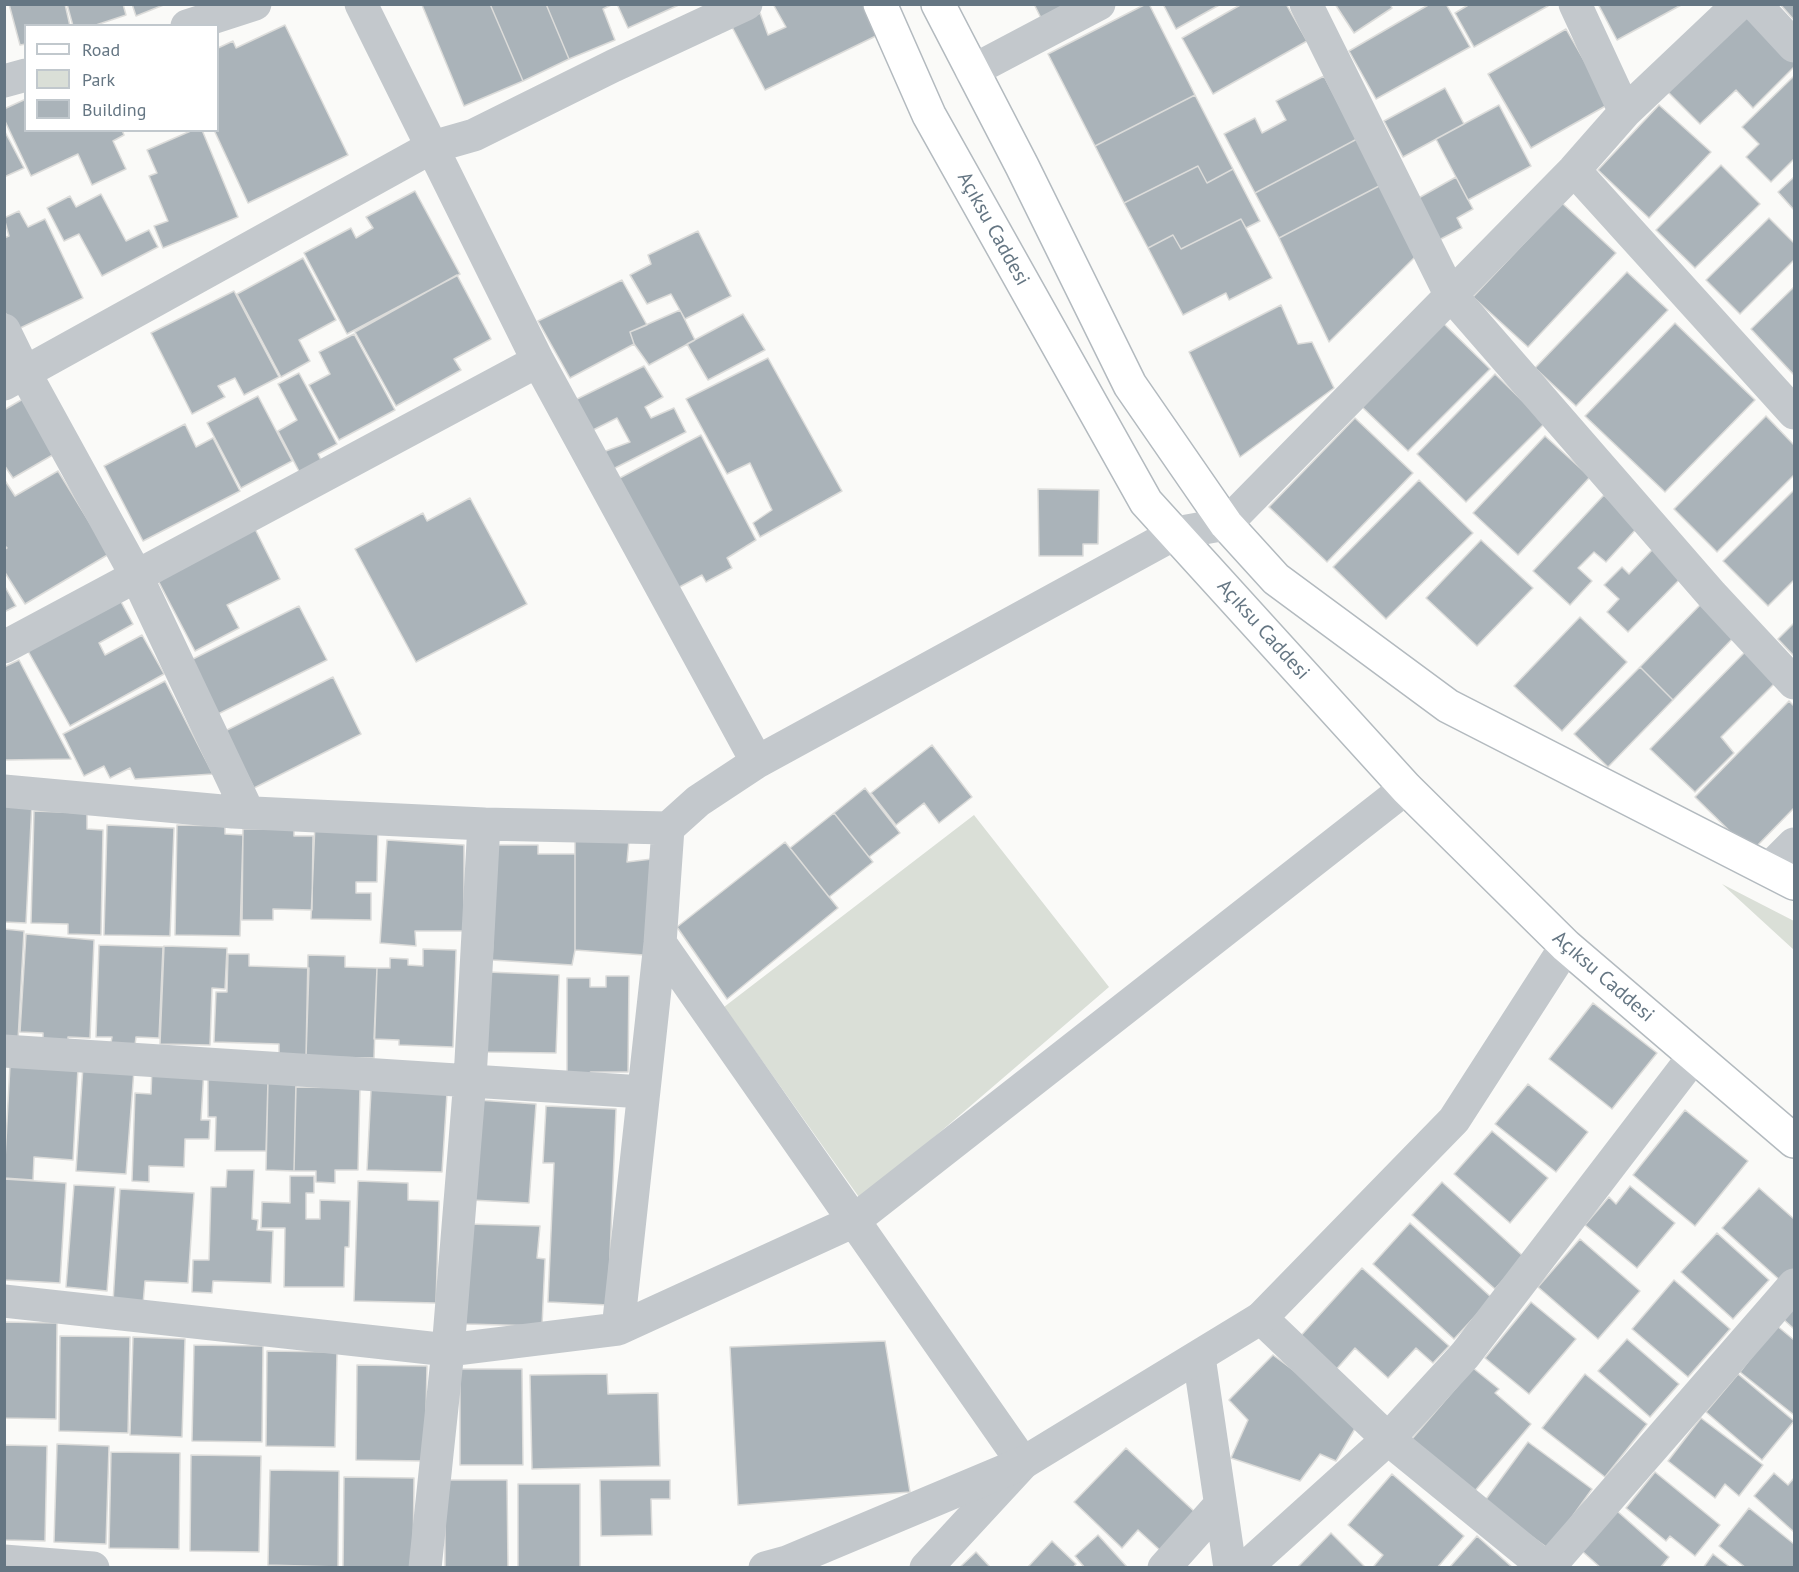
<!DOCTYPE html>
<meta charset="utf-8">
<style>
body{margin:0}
#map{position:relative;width:1799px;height:1572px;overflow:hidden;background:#fafaf8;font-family:"PT Sans",sans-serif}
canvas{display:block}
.frame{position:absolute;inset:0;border:6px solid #657683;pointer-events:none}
.legend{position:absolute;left:24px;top:24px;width:195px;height:108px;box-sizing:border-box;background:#fff;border:2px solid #c1c8cd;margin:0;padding:8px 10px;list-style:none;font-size:18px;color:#657683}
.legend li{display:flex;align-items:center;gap:12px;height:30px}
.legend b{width:30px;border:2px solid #c1c8cd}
</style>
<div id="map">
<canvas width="1799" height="1572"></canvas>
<div class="frame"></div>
<ul class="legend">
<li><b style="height:8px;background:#fff"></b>Road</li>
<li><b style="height:16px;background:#dadfd7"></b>Park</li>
<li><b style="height:16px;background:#aab3b9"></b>Building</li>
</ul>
</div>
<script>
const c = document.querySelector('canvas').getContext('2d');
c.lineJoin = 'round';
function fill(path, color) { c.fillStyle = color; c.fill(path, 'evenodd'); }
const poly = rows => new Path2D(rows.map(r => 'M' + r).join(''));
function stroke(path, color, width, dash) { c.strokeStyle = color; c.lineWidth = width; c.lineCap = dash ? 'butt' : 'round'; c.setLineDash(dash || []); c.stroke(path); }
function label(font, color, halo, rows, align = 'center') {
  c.font = font + ' "PT Sans",sans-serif'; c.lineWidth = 6; c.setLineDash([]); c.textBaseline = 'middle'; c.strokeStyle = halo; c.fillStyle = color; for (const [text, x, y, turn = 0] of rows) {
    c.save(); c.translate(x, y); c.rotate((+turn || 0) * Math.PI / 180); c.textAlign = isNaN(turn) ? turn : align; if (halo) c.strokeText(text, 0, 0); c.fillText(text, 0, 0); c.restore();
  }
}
const green = poly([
 [974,815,1109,987,861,1200,724,1007],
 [1722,884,1794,921,1794,950]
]);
const building = poly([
 [9,4,65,4,70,26,26,26,26,44,20,45,9,4],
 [67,4,123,4,126,15,93,26,73,26,67,4],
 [132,4,166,4,136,16,132,4],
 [490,4,523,81,464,106,422,5,490,4],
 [490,4,546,4,569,59,523,81,490,4],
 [546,4,613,4,603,9,615,40,569,59,546,4],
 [617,4,681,4,628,28,617,4],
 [773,4,864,4,882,33,765,90,731,25,760,13,768,35,786,27,773,4],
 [1034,4,1068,4,1041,18,1034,4],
 [1146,4,1149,4,1195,95,1095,146,1048,54,1146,4],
 [1163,4,1221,4,1176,29,1163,4],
 [1242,4,1286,4,1307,41,1213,94,1182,38,1242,4],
 [1335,4,1390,4,1392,8,1354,33,1335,4],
 [1430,4,1446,4,1470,47,1376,99,1349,51,1430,4],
 [1470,4,1547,4,1548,6,1474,47,1455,13,1470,4],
 [1598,4,1683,4,1617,40,1598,4],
 [1780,4,1794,4,1794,20,1780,4],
 [1748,10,1794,58,1794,67,1753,108,1736,90,1700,124,1666,90,1748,10],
 [285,25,348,155,248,203,214,130,218,130,218,48,233,41,236,48,285,25],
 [1566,29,1609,104,1531,148,1488,74,1566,29],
 [1324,76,1357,139,1255,193,1224,134,1255,118,1262,133,1286,120,1276,101,1324,76],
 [1794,76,1794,159,1771,182,1746,157,1759,144,1742,127,1794,76],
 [1445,88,1464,124,1403,157,1384,121,1445,88],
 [1195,95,1233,169,1207,183,1198,166,1124,203,1095,146,1195,95],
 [26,99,26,130,122,130,124,135,113,141,126,169,92,185,78,154,31,176,4,119,4,109,26,99],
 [1499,105,1531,166,1468,200,1436,139,1499,105],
 [1659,105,1711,152,1649,218,1598,170,1659,105],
 [4,130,24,168,4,177,4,130],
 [193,130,202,130,238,217,163,248,154,226,168,221,149,176,157,173,147,150,193,130],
 [1357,139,1381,185,1279,238,1255,193,1357,139],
 [1721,165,1760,204,1695,268,1656,230,1721,165],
 [1198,166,1207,183,1233,169,1260,221,1246,228,1241,219,1181,249,1173,235,1148,248,1124,203,1198,166],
 [1456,177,1473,209,1457,218,1462,228,1437,241,1415,200,1456,177],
 [1794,177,1794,210,1778,192,1794,177],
 [1381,185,1415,257,1329,342,1279,238,1381,185],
 [415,191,460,274,347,334,304,253,351,228,356,238,373,228,366,217,415,191],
 [101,194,126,241,149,230,158,247,102,276,79,234,64,241,47,208,70,196,76,207,101,194],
 [1562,203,1616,253,1528,347,1473,297,1562,203],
 [19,211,28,227,45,219,83,298,14,331,4,310,4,238,9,236,4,218,19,211],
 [1769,218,1794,243,1794,260,1740,314,1706,280,1769,218],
 [1241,219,1272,278,1229,300,1226,293,1183,315,1148,248,1173,235,1181,249,1241,219],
 [698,231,731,296,685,319,671,294,647,304,630,275,651,264,648,255,698,231],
 [303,258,336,320,299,340,310,361,281,377,237,294,303,258],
 [1627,272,1668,310,1576,406,1535,368,1627,272],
 [457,275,491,339,454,359,461,370,396,406,355,332,457,275],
 [622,280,647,325,630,332,634,344,570,378,538,321,622,280],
 [1794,287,1794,375,1751,329,1794,287],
 [234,291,279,377,244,395,235,378,218,386,225,397,192,414,151,333,234,291],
 [1281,305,1298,344,1312,342,1334,388,1240,457,1189,352,1281,305],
 [680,310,695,340,649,365,634,344,630,332,680,310],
 [743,314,765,350,708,380,687,344,743,314],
 [1441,321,1490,369,1408,451,1359,404,1441,321],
 [1675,323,1755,400,1665,492,1585,416,1675,323],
 [354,334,395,410,339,440,309,385,330,374,319,352,354,334],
 [768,358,842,491,760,537,753,523,772,510,750,463,727,474,686,399,768,358],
 [644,366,663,397,645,407,651,418,674,408,686,432,611,470,603,452,630,442,617,418,591,431,575,400,644,366],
 [299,373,337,444,318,454,323,464,301,475,278,431,297,420,278,384,299,373],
 [1495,374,1545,423,1466,502,1417,454,1495,374],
 [258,396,292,461,241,488,207,423,258,396],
 [23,399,56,453,13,478,4,465,4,410,23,399],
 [1766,416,1794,445,1794,475,1717,552,1674,509,1766,416],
 [1355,418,1413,473,1327,562,1269,507,1355,418],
 [185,424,196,447,213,438,240,491,143,541,104,466,185,424],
 [701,435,756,540,727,558,732,568,706,582,702,575,672,591,616,480,701,435],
 [1545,436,1590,477,1518,555,1473,513,1545,436],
 [58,471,109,554,25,604,4,571,4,550,7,548,4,545,4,479,15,496,58,471],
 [1419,480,1473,533,1386,619,1333,567,1419,480],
 [1038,489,1099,490,1098,544,1083,544,1083,556,1039,556,1038,489],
 [1794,490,1794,580,1768,606,1723,561,1794,490],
 [1604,495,1638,527,1606,562,1594,552,1578,568,1592,581,1570,605,1533,571,1604,495],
 [470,498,527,604,416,662,355,549,423,513,427,521,470,498],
 [251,521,280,579,227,605,239,628,195,651,153,571,251,521],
 [1481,540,1533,588,1477,646,1426,598,1481,540],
 [1654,548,1683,576,1628,632,1607,612,1619,599,1604,585,1622,567,1629,574,1654,548],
 [4,585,16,606,4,612,4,585],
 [120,600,133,624,99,643,105,655,142,635,164,674,70,726,28,651,120,600],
 [1702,603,1736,635,1673,700,1640,667,1702,603],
 [299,606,327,660,218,714,191,660,299,606],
 [1580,617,1627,662,1562,731,1514,686,1580,617],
 [1794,623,1794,656,1778,639,1794,623],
 [1745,652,1776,682,1721,737,1734,753,1695,792,1650,749,1745,652],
 [19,660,71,759,4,760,4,667,19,660],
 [1640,667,1673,700,1608,767,1574,734,1640,667],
 [333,677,361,734,254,788,225,731,333,677],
 [165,681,213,774,135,779,130,768,110,778,104,766,84,776,63,734,165,681],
 [1789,701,1794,706,1794,808,1751,852,1695,797,1789,701],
 [932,745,972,797,939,823,924,803,896,825,871,793,932,745],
 [865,788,900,833,869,857,834,813,865,788],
 [4,801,32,802,26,923,4,922,4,801],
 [34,811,87,813,87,829,103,830,101,935,68,934,68,924,31,923,34,811],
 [834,813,873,862,829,897,790,848,834,813],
 [315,823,378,825,377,882,356,882,356,893,371,893,371,920,311,919,315,823],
 [107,825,174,828,170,936,104,935,107,825],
 [177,825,225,826,225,834,243,835,240,936,175,935,177,825],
 [243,829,294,829,294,836,313,836,312,910,273,909,273,920,242,920,243,829],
 [575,839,629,840,627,862,652,859,644,955,575,950,575,839],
 [387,840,464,845,464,931,415,931,416,946,380,943,387,840],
 [785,842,838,908,727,999,677,927,785,842],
 [497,845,538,845,538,854,575,854,575,950,572,965,492,960,497,845],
 [4,929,24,931,18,1040,4,1039,4,929],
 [26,934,94,940,90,1038,68,1037,68,1046,43,1045,43,1033,20,1032,26,934],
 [99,945,163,947,159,1038,136,1037,135,1045,111,1043,112,1037,96,1037,99,945],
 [164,946,227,948,225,989,212,988,210,1045,160,1044,164,946],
 [423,949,456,950,453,1047,399,1045,399,1040,374,1039,377,968,390,968,390,958,408,959,408,965,423,966,423,949],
 [228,954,249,954,249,966,309,968,306,1057,279,1056,279,1044,214,1042,216,992,227,992,228,954],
 [308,955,345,956,345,967,377,968,374,1058,306,1057,308,955],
 [488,972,559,975,556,1053,486,1052,488,972],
 [606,976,629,976,628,1072,591,1072,567,1084,567,978,590,978,590,987,606,987,606,976],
 [1593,1003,1657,1053,1612,1109,1549,1059,1593,1003],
 [10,1065,78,1068,73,1160,34,1157,33,1180,4,1178,10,1065],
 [83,1066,134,1070,126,1174,76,1171,83,1066],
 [152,1067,204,1069,201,1120,210,1120,209,1139,185,1139,184,1167,149,1166,149,1182,132,1181,135,1093,151,1094,152,1067],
 [208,1079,268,1080,266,1151,215,1151,216,1117,208,1117,208,1079],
 [268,1080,296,1081,294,1171,266,1170,268,1080],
 [1528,1084,1588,1132,1556,1172,1495,1124,1528,1084],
 [296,1087,360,1088,358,1170,335,1170,335,1183,316,1182,316,1171,294,1171,296,1087],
 [371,1090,447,1093,442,1172,367,1170,371,1090],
 [478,1100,536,1104,529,1203,471,1200,478,1100],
 [546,1106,616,1109,608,1305,548,1302,554,1163,543,1163,546,1106],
 [1685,1110,1748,1161,1695,1226,1633,1175,1685,1110],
 [1492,1131,1548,1178,1510,1223,1454,1174,1492,1131],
 [227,1170,254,1170,252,1219,258,1220,257,1230,273,1231,271,1283,213,1281,212,1293,192,1292,193,1260,209,1260,211,1187,226,1187,227,1170],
 [290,1176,314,1176,314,1193,306,1193,306,1219,320,1219,320,1200,350,1201,349,1247,345,1247,344,1287,284,1287,285,1228,261,1228,262,1202,290,1203,290,1176],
 [4,1179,66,1183,60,1283,4,1280,4,1179],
 [358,1181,408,1183,408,1200,439,1201,436,1303,354,1301,358,1181],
 [1442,1182,1524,1257,1495,1289,1412,1215,1442,1182],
 [74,1185,115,1187,107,1291,66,1287,74,1185],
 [1630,1186,1675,1223,1637,1268,1585,1225,1609,1197,1616,1204,1630,1186],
 [1759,1188,1794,1219,1794,1271,1783,1283,1722,1228,1759,1188],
 [120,1189,194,1193,188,1283,145,1281,143,1304,113,1302,120,1189],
 [1410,1223,1492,1298,1454,1339,1373,1264,1410,1223],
 [468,1224,540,1226,537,1258,545,1259,542,1326,465,1324,468,1224],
 [1717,1233,1769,1280,1733,1319,1681,1272,1717,1233],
 [1580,1239,1640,1291,1598,1339,1538,1287,1580,1239],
 [1362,1268,1449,1346,1433,1363,1416,1348,1388,1378,1355,1348,1333,1373,1297,1340,1362,1268],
 [1674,1280,1730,1329,1688,1377,1632,1329,1674,1280],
 [1531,1302,1576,1339,1529,1394,1485,1358,1531,1302],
 [1794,1302,1794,1329,1781,1317,1794,1302],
 [4,1322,57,1323,56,1419,4,1418,4,1322],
 [1776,1325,1794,1340,1794,1415,1740,1372,1776,1325],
 [60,1336,130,1337,128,1433,59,1431,60,1336],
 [133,1337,185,1339,182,1437,130,1435,133,1337],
 [1627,1339,1679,1384,1650,1417,1598,1371,1627,1339],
 [885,1341,910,1492,738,1505,730,1347,885,1341],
 [194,1345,263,1346,262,1442,192,1441,194,1345],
 [267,1351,337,1352,335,1447,266,1446,267,1351],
 [1273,1355,1360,1420,1336,1461,1320,1454,1300,1481,1231,1458,1248,1420,1229,1400,1273,1355],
 [357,1365,427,1366,425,1461,356,1460,357,1365],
 [1473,1368,1499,1389,1495,1393,1531,1424,1474,1492,1412,1439,1473,1368],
 [460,1369,522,1369,523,1465,460,1465,460,1369],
 [607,1374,608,1394,658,1393,660,1466,532,1469,530,1375,607,1374],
 [1585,1374,1647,1424,1605,1477,1542,1428,1585,1374],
 [1738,1374,1794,1421,1762,1460,1706,1412,1738,1374],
 [1701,1418,1763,1465,1739,1496,1725,1484,1715,1498,1668,1461,1701,1418],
 [1528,1442,1592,1489,1549,1549,1484,1502,1528,1442],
 [57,1444,109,1446,106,1544,54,1542,57,1444],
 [4,1445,47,1446,45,1541,4,1540,4,1445],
 [1126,1448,1197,1514,1162,1552,1138,1530,1122,1548,1074,1502,1126,1448],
 [111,1452,180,1453,179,1549,109,1548,111,1452],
 [191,1455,261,1456,259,1552,190,1551,191,1455],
 [270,1470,339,1471,338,1567,268,1565,270,1470],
 [1655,1472,1720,1525,1695,1556,1670,1536,1666,1541,1626,1508,1655,1472],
 [1774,1473,1788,1485,1794,1478,1794,1532,1754,1496,1774,1473],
 [1392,1474,1464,1536,1437,1568,1376,1568,1374,1566,1383,1555,1348,1525,1392,1474],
 [344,1477,414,1478,413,1568,343,1568,344,1477],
 [445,1480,507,1480,508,1568,445,1568,445,1480],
 [600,1480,670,1480,670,1499,651,1499,652,1535,601,1536,600,1480],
 [518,1484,580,1484,580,1568,518,1568,518,1484],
 [1749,1508,1794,1544,1794,1568,1746,1568,1719,1546,1749,1508],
 [1617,1511,1669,1557,1660,1568,1601,1568,1582,1551,1617,1511],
 [1331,1533,1366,1568,1297,1568,1331,1533],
 [1098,1535,1128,1568,1085,1568,1075,1556,1098,1535],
 [1477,1536,1513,1568,1449,1568,1477,1536],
 [1052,1541,1076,1564,1073,1568,1027,1568,1052,1541],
 [976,1552,991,1568,959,1568,976,1552],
 [1713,1554,1731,1568,1703,1568,1713,1554]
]);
const minor = poly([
 [361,4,538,361,757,762],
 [1306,4,1450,294,1712,595,1794,683],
 [1575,4,1625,112],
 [1755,4,1794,46],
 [187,26,255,4],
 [972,71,1099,4],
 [4,81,26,75],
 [1574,170,1794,413],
 [4,330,25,373,136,575,248,812],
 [4,384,432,147,474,135,613,66,746,4],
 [4,647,538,361],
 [4,791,233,812,484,824,668,828],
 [1769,869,1794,844],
 [660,943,1023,1463,926,1568],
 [4,1051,643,1092],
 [4,1301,448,1350,618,1329,852,1222,1406,788],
 [1261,1318,1388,1439,1546,1568],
 [618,1329,660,943,668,828,698,801,757,762,1176,533,1226,524,1574,170,1625,112,1739,4],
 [1199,1357,1230,1568],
 [4,1561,93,1568],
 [425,1568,448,1350,470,1079,484,824],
 [1164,1568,1220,1505],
 [1245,1568,1388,1439,1465,1355,1694,1056],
 [1548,1568,1794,1285]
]);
const tertiary = poly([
 [765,1568,787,1562,1023,1463,1261,1318,1454,1120,1566,946]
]);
const secondary = poly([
 [880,4,929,115,1146,502,1406,788,1566,946,1794,1141],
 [938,4,1022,166,1130,385,1226,524,1276,579,1448,706,1794,883]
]);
const streetNames = [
 ["Açıksu Caddesi",993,229,61],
 ["Açıksu Caddesi",1263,630,48],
 ["Açıksu Caddesi",1603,977,41]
];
fill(green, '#dadfd7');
fill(building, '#aab3b9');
stroke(building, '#dcdcda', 1.5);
stroke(secondary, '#b3babf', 36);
stroke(minor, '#c3c8cc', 33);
stroke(tertiary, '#c3c8cc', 33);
stroke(secondary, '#fff', 33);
label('20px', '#657683', '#fff', streetNames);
</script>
